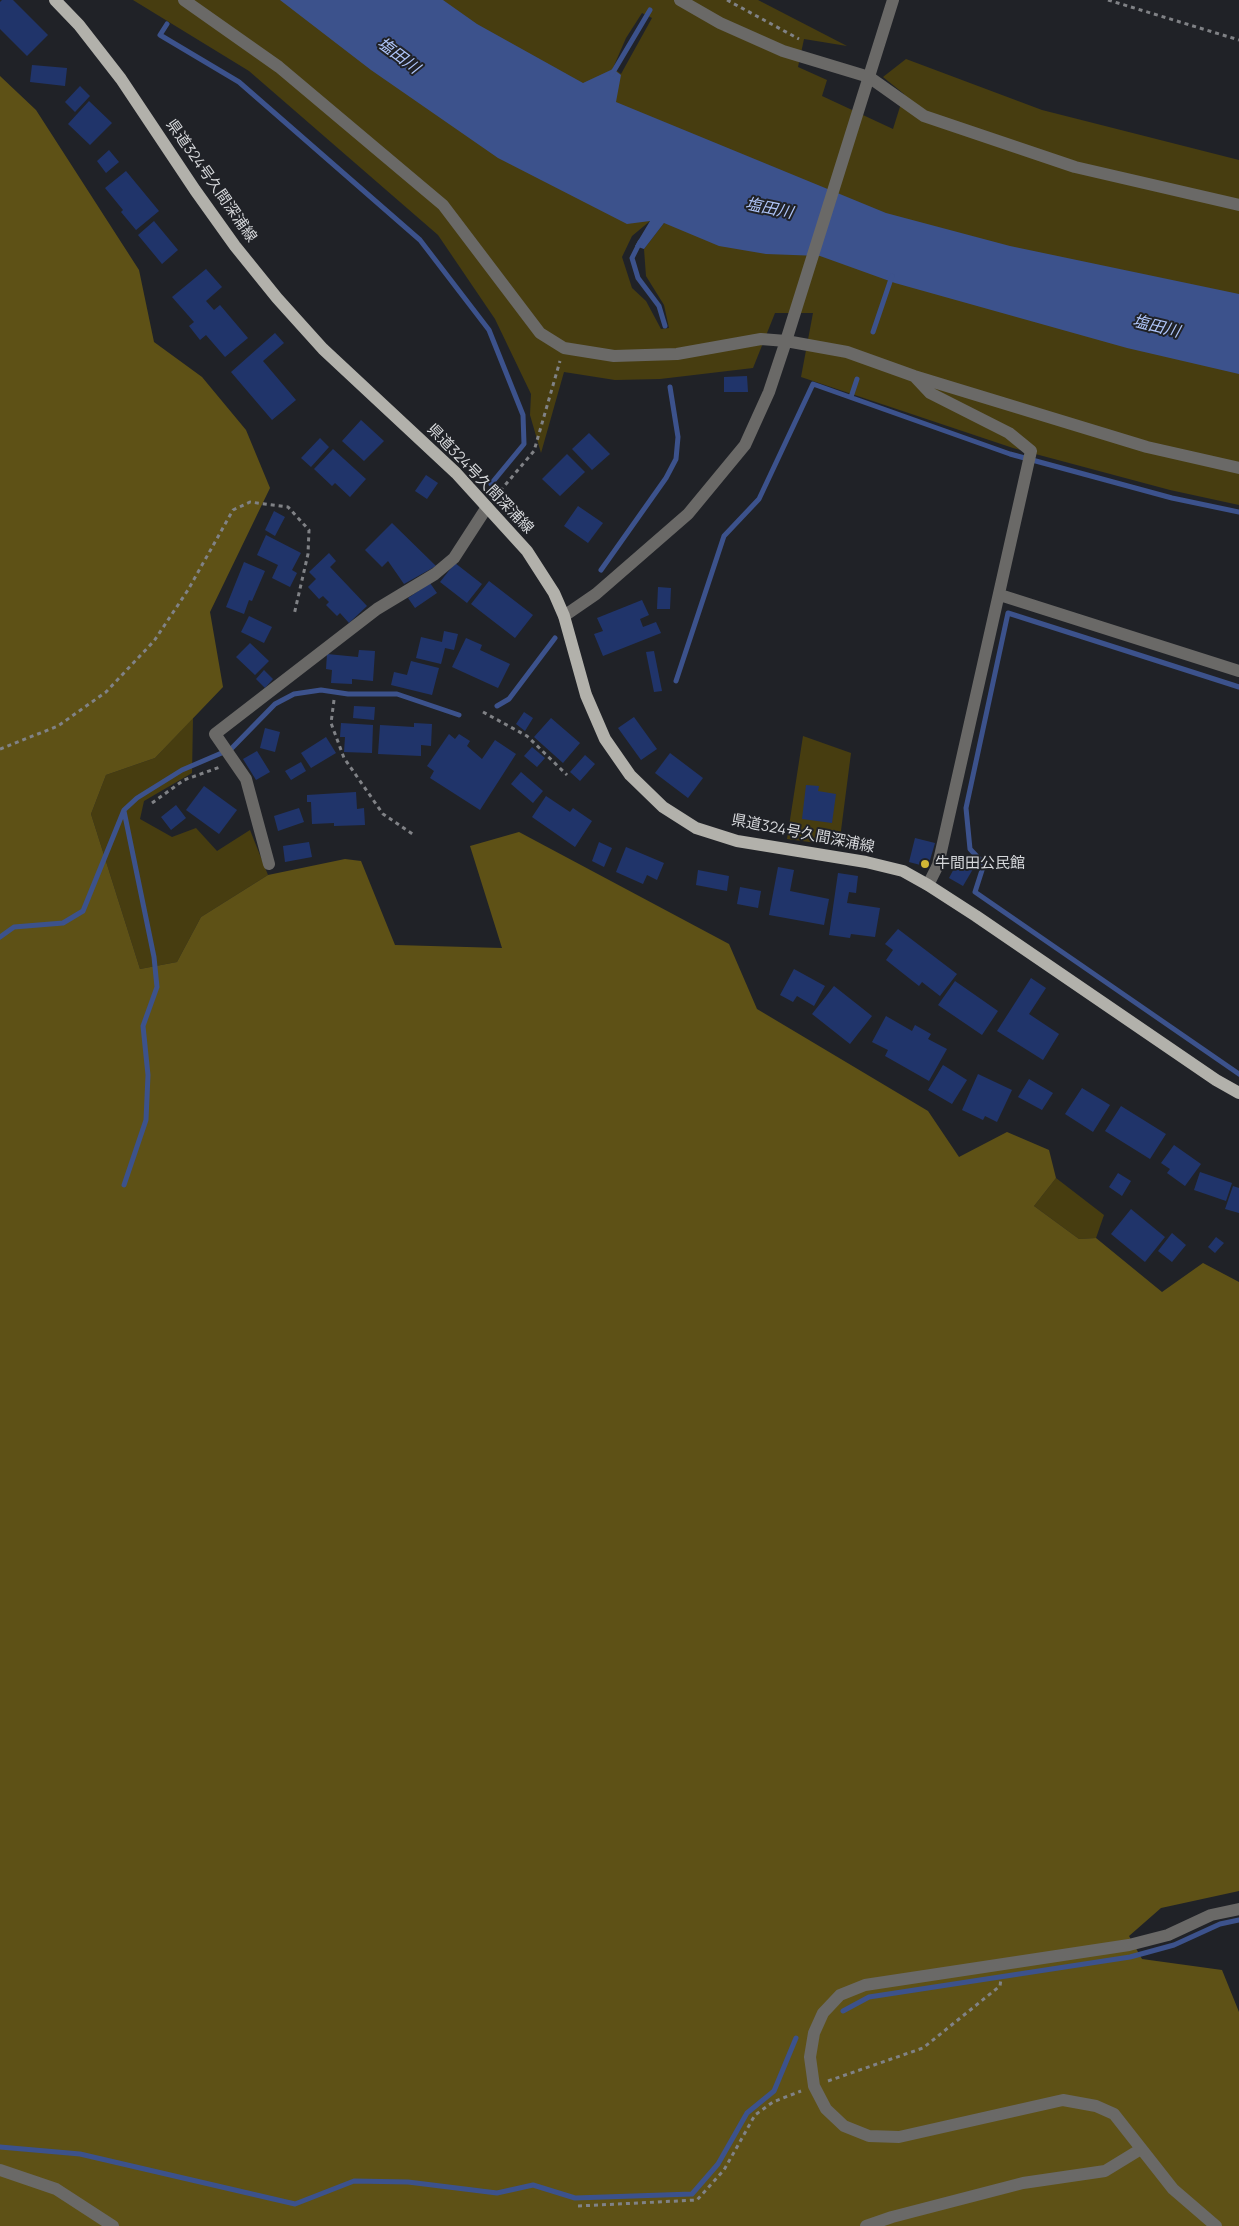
<!DOCTYPE html>
<meta charset="utf-8">
<style>
body{margin:0}
canvas{display:block;background:#202227}
</style>
<canvas width="1239" height="2226"></canvas>
<script>
const c = document.querySelector('canvas').getContext('2d');
c.lineJoin = 'round';
function fill(path, color) { c.fillStyle = color; c.fill(path, 'evenodd'); }
const poly = rows => new Path2D(rows.map(r => 'M' + r).join(''));
function stroke(path, color, width, dash) { c.strokeStyle = color; c.lineWidth = width; c.lineCap = dash ? 'butt' : 'round'; c.setLineDash(dash || []); c.stroke(path); }
function label(font, color, halo, rows, align = 'center') {
  c.font = font + ' Manrope,"Noto Sans JP",sans-serif'; c.lineWidth = 4; c.setLineDash([]); c.textBaseline = 'middle'; c.strokeStyle = halo; c.fillStyle = color; for (const [text, x, y, turn = 0] of rows) {
    c.save(); c.translate(x, y); c.rotate((+turn || 0) * Math.PI / 180); c.textAlign = isNaN(turn) ? turn : align; if (halo) c.strokeText(text, 0, 0); c.fillText(text, 0, 0); c.restore();
  }
}
const green = poly([
 [133,0,292,0,650,221,632,236,622,257,632,288,646,301,661,329,669,328,664,305,646,276,644,249,664,223,662,210,1239,355,1239,505,1170,490,1013,448,801,377,813,313,775,313,753,368,660,379,615,380,564,372,541,453,530,415,531,394,495,319,438,235,249,71],
 [364,0,758,0,847,46,804,39,798,67,827,80,822,96,893,129,904,94,883,77,906,59,1042,110,1239,160,1239,327,840,217],
 [642,13,652,18,621,74,613,68,626,38],
 [193,718,192,773,144,801,140,819,172,837,196,828,217,851,250,830,268,875,201,917,177,962,140,969,91,814,106,775,155,758],
 [803,736,851,753,839,846,787,839],
 [1056,1178,1104,1215,1096,1238,1079,1239,1034,1206]
]);
const forest = poly([
 [0,76,36,110,139,270,154,342,202,377,246,430,270,488,210,612,223,687,155,758,106,775,91,814,140,969,177,962,201,917,268,875,345,859,361,861,395,945,502,948,470,846,519,832,729,944,757,1009,928,1111,959,1157,1007,1132,1049,1150,1056,1178,1034,1206,1079,1239,1096,1238,1162,1292,1203,1263,1239,1282,1239,1891,1161,1908,1129,1936,1142,1959,1222,1970,1239,2012,1239,2226,0,2226]
]);
const water = poly([
 [280,0,443,0,477,24,583,83,613,69,621,75,616,102,886,213,1010,246,1239,294,1239,374,1127,348,895,283,820,256,766,254,719,246,664,223,644,249,635,246,650,221,627,224,498,158,371,70]
]);
const stream = poly([
 [167,24,160,35,239,82,420,240,489,330,523,415,524,444,491,484],
 [612,74,650,10],
 [640,242,632,258,638,278,659,306,665,326],
 [873,332,892,276],
 [851,397,857,379],
 [601,570,666,478,676,459,678,437,670,387],
 [676,681,724,536,759,499,813,384,1010,454,1172,498,1239,512],
 [1239,687,1008,613,966,808,970,849,984,864,975,892,1239,1074],
 [497,706,509,699,555,638],
 [124,811,154,957,157,987,143,1026,148,1075,146,1120,124,1185],
 [0,937,14,927,63,923,83,911,124,810,137,798,182,770,231,749,275,704,294,694,321,690,348,694,397,694,459,715],
 [843,2011,869,1997,1130,1957,1174,1945,1220,1924,1239,1920],
 [0,2147,80,2154,295,2204,354,2181,408,2182,497,2193,533,2185,575,2198,692,2194,718,2164,747,2113,774,2091,796,2038]
]);
const building = poly([
 [2,0,13,0,48,35,27,56,0,29,0,2],
 [32,65,67,68,65,86,30,82],
 [80,86,90,96,75,112,65,102],
 [89,101,112,123,90,145,68,124],
 [109,150,119,162,106,173,97,161],
 [126,171,159,211,136,230,121,212,123,210,105,188],
 [154,221,178,250,162,264,138,235],
 [206,269,222,287,206,301,214,310,220,305,248,338,225,357,206,335,200,340,189,326,194,322,172,297],
 [275,333,284,343,263,361,296,400,272,420,231,372],
 [747,376,748,392,724,392,724,377],
 [361,420,384,441,364,461,342,441],
 [589,433,610,454,592,470,572,449],
 [320,438,329,447,311,467,301,458],
 [333,449,366,479,350,497,335,483,332,486,314,469],
 [567,454,585,472,560,496,542,479],
 [426,475,438,483,427,499,415,491],
 [578,506,603,523,588,543,564,526],
 [274,511,285,517,275,536,265,530],
 [392,523,436,566,404,584,388,561,382,567,365,550],
 [266,535,301,553,292,570,297,573,290,587,272,578,278,565,257,555],
 [329,553,336,561,330,567,367,606,349,623,340,613,337,616,326,605,329,602,323,596,319,599,308,587,316,579,309,572],
 [244,562,265,571,252,601,249,600,244,614,226,607],
 [455,563,482,584,467,603,440,582],
 [489,581,533,615,515,638,471,604],
 [430,583,437,593,415,608,408,598],
 [658,587,671,588,670,609,657,609],
 [642,600,649,615,640,619,643,627,656,622,661,633,603,656,594,634,603,631,597,618],
 [249,616,272,627,264,643,241,632],
 [444,631,458,634,454,650,445,648,441,664,416,658,421,637,442,642],
 [466,638,482,645,480,650,510,664,498,688,452,667],
 [250,643,269,661,255,675,236,657],
 [359,650,375,651,373,681,352,679,352,684,331,683,332,670,326,669,327,654,358,657],
 [654,651,662,691,654,692,646,652],
 [411,661,439,668,432,695,391,685,394,672,407,675],
 [264,670,273,679,265,688,256,679],
 [354,706,375,707,374,720,353,718],
 [524,712,533,718,525,731,516,724],
 [634,717,657,749,641,760,618,728],
 [551,718,580,743,563,763,534,737],
 [341,723,373,725,372,753,344,752,345,737,340,737],
 [414,723,432,724,431,746,421,745,421,756,378,754,380,725,414,727],
 [265,728,280,732,275,752,260,748],
 [449,734,455,739,459,734,470,741,467,746,482,759,495,740,516,754,480,810,430,778,434,771,427,766],
 [326,737,336,753,311,768,301,753],
 [532,747,545,758,537,767,524,756],
 [257,751,270,772,256,780,243,759],
 [670,753,703,778,688,798,655,773],
 [585,755,595,764,580,781,570,772],
 [301,762,306,771,291,780,285,771],
 [521,772,543,791,533,803,511,784],
 [806,785,819,786,818,791,836,794,832,823,802,819],
 [204,786,237,810,219,834,186,810],
 [356,792,357,809,364,808,365,825,334,826,334,823,312,824,311,802,307,802,307,795],
 [546,796,570,812,573,808,592,821,575,847,532,817],
 [176,805,186,818,171,830,161,817],
 [299,808,304,822,278,831,274,816],
 [915,838,935,843,928,867,909,862],
 [309,842,312,857,285,862,283,846],
 [599,842,612,848,604,867,592,861],
 [626,847,664,863,657,880,647,875,643,884,616,872],
 [958,861,973,869,963,886,949,878],
 [778,867,794,870,790,891,829,899,824,925,769,915],
 [698,870,729,876,727,891,696,885],
 [838,873,858,876,856,893,849,892,847,903,880,908,875,937,851,934,850,938,829,935],
 [740,887,761,891,758,908,737,904],
 [898,929,957,974,940,996,922,982,919,986,886,960,893,950,885,944],
 [794,969,825,986,814,1006,797,996,793,1002,780,995],
 [1031,978,1046,988,1029,1014,1059,1034,1043,1060,997,1031],
 [955,981,998,1011,982,1035,938,1005],
 [834,986,872,1016,850,1044,812,1014],
 [886,1016,912,1031,915,1025,931,1034,928,1039,947,1049,929,1081,885,1056,888,1050,872,1042],
 [943,1065,967,1080,952,1104,928,1090],
 [978,1074,1012,1090,997,1122,985,1116,983,1120,962,1110],
 [1029,1079,1053,1093,1042,1110,1018,1097],
 [1082,1088,1110,1105,1093,1132,1065,1114],
 [1121,1106,1166,1134,1150,1159,1105,1131],
 [1174,1145,1201,1164,1185,1186,1167,1173,1170,1169,1161,1163],
 [1200,1172,1232,1183,1226,1201,1194,1190],
 [1118,1173,1131,1181,1122,1196,1109,1187],
 [1233,1186,1239,1188,1239,1213,1225,1209],
 [1131,1209,1165,1237,1145,1262,1111,1234],
 [1172,1233,1186,1245,1172,1262,1158,1251],
 [1216,1237,1224,1243,1215,1253,1208,1247]
]);
const path = poly([
 [727,0,799,39],
 [1108,0,1239,40],
 [495,497,534,451,560,361],
 [334,700,331,723,344,758,383,814,414,835],
 [483,712,527,736,567,775],
 [0,749,58,726,106,692,154,641,188,590,233,510,250,502,288,507,309,530,308,554,294,615],
 [152,803,184,780,220,767],
 [828,2081,923,2048,1000,1986,1001,1979],
 [578,2206,697,2200,724,2170,755,2115,773,2102,801,2091]
]);
const minor = poly([
 [184,0,279,67,443,205,540,333,564,348,614,356,677,354,761,339,786,341,847,352,914,376,1147,447,1239,468],
 [680,0,720,23,783,51,869,77,924,116,1075,167,1239,205],
 [915,377,930,393,1009,433,1031,451,938,865,928,885],
 [1000,595,1239,671],
 [564,616,596,594,688,514,745,445,769,392,786,341,893,0],
 [269,864,246,779,215,734,377,609,435,574,454,558,487,507],
 [0,2170,56,2189,113,2226],
 [866,2226,892,2217,1023,2183,1105,2171,1141,2149],
 [1216,2226,1173,2189,1114,2114,1096,2106,1063,2100,899,2137,869,2136,844,2126,826,2109,814,2086,810,2057,814,2033,823,2013,840,1995,865,1985,1129,1945,1168,1935,1211,1915,1239,1909]
]);
const major = poly([
 [55,0,79,25,121,79,195,190,235,246,277,298,323,349,456,473,527,551,554,593,564,616,586,695,605,739,630,775,663,807,696,828,737,841,866,862,903,871,928,885,976,916,1216,1080,1239,1093]
]);
const markers = [
 [925,864,5,"#d2b635"]
];
const streetNames = [
 ["県道324号久間深浦線",211,181,55],
 ["県道324号久間深浦線",480,479,46],
 ["県道324号久間深浦線",803,834,11]
];
const poiNames = [
 ["牛間田公民館",935,864]
];
const waterNames = [
 ["塩田川",398,56,37],
 ["塩田川",769,209,12],
 ["塩田川",1156,327,14]
];
fill(green, '#473d10');
fill(forest, '#5e5116');
fill(water, '#3c528c');
stroke(stream, '#3c528c', 5);
fill(building, '#20346a');
stroke(path, '#808286', 3, [4, 4]);
stroke(minor, '#6a6967', 12);
stroke(major, '#b2b1ab', 12);
for (const [x, y, r, color] of markers) { const dot = new Path2D(); dot.arc(x, y, r, 0, 2 * Math.PI); c.fillStyle = color; c.fill(dot); stroke(dot, '#202227', 2); }
label('15px', '#d5d7da', '#202227', streetNames);
label('15px', '#d5d7da', '#202227', poiNames, 'left');
label('italic 16px', '#afc5f9', '#202227', waterNames);
</script>
